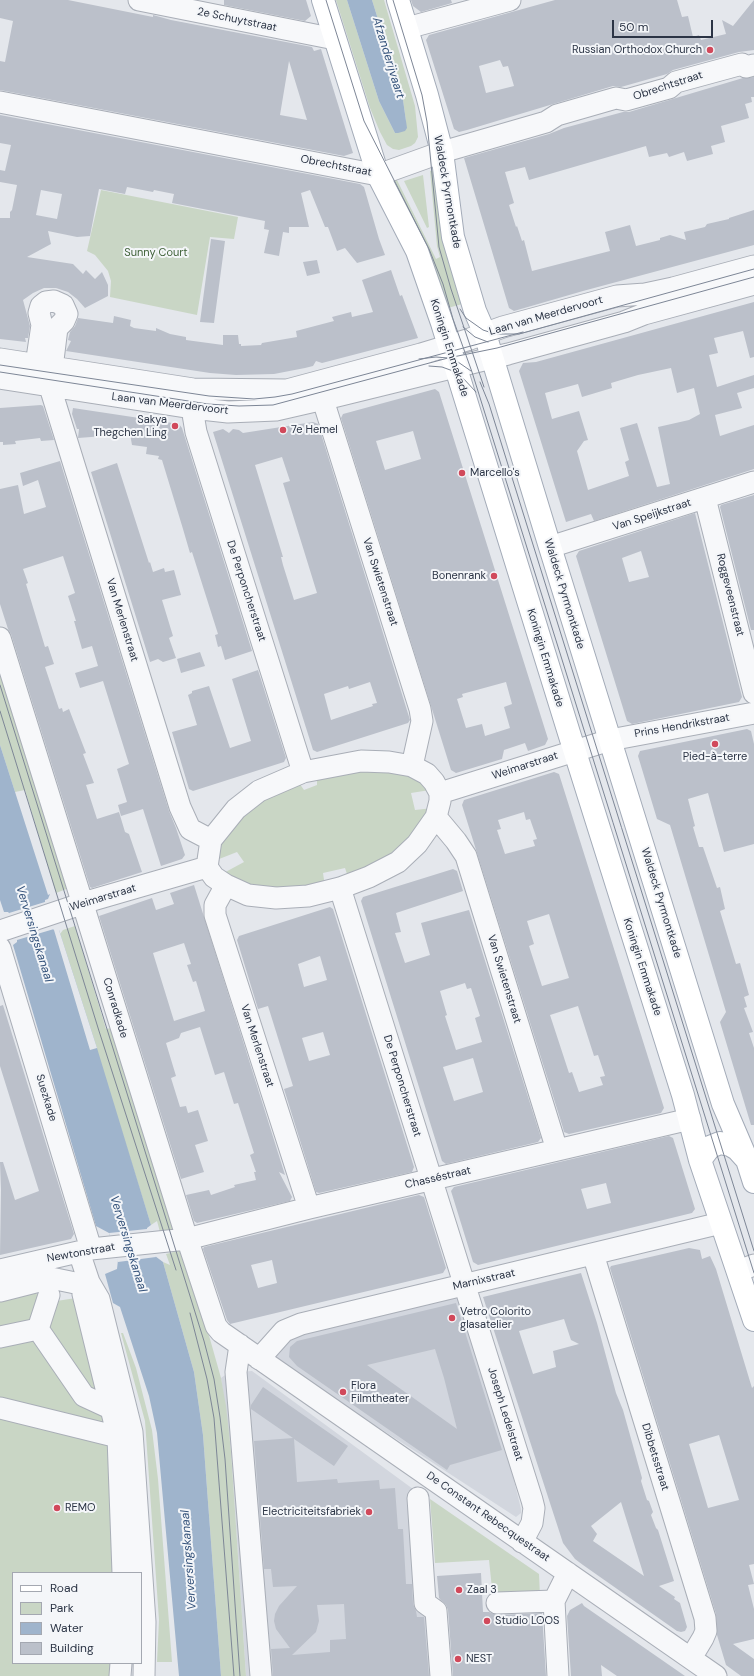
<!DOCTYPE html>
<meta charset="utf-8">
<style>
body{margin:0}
#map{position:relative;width:754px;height:1676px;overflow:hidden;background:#e4e7ec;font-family:"DM Sans",sans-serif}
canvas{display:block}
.legend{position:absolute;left:12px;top:1572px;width:130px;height:92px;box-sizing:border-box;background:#f4f6f9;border:1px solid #a4a8b1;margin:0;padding:5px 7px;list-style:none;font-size:12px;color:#2b3445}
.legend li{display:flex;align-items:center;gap:8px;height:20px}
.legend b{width:20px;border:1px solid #a4a8b1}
.scale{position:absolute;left:612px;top:20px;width:101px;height:18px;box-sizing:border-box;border:2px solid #2b3445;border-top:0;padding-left:5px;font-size:12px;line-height:14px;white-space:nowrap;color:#2b3445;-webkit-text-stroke:3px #f4f6f9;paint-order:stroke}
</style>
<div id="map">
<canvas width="754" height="1676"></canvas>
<ul class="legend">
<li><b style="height:5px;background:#fff"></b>Road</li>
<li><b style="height:11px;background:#c9d6c5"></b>Park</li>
<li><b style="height:11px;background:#9fb4cc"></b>Water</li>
<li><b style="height:11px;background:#bbc0ca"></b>Building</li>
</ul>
<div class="scale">50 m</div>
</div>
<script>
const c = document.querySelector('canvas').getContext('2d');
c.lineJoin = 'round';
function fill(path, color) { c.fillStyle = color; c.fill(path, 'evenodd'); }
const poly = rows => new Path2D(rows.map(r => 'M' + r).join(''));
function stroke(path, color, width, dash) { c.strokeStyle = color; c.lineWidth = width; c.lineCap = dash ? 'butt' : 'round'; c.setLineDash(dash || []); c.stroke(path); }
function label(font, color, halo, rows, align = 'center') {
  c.font = font + ' "DM Sans",sans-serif'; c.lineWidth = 4; c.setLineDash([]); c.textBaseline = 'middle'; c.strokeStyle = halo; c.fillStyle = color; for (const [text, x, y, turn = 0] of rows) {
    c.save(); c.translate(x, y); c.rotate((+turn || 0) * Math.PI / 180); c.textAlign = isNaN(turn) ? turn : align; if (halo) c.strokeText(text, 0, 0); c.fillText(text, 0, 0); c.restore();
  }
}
const built = poly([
 [465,1284,521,1509,521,1513,516,1517,272,1358,284,1336],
 [252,1371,428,1500,435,1599,442,1599,448,1676,246,1676,231,1451,221,1378,228,1373]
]);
const green = poly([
 [336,0,347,0,379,101,395,133,406,121,403,100,372,0,384,0,415,106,418,137,415,143,411,146,399,150,393,149,387,145,380,132,370,108],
 [438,169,466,303,444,309,390,181,396,178,436,259,440,257,437,246,430,171],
 [423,175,429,227,427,228,404,181],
 [101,190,238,217,234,239,210,237,197,315,110,297,111,281,108,271,95,255,87,251],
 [0,668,69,888,56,893,25,790,15,792,0,745],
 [370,768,416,777,430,790,411,793,415,810,433,808,407,848,349,880,345,868,323,873,325,887,275,893,220,875,244,862,237,852,214,861,213,849,233,817,297,780,304,790,317,785,317,773],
 [75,926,106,1029,111,1028,175,1230,160,1232,157,1221,151,1225,60,934,63,930],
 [181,1250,210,1339,221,1378,226,1406,231,1451,246,1676,221,1676,203,1435,194,1372,163,1262,170,1265,166,1254],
 [35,1288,39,1302,50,1302,76,1298,106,1409,119,1573,13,1573,13,1663,118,1663,116,1676,0,1676,0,1297],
 [121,1333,123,1333,136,1368,152,1430,158,1479,172,1662,157,1662,159,1620,145,1421],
 [430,1499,539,1574,540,1596,493,1598,489,1560,435,1563]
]);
const water = poly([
 [347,0,372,0,403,100,407,128,405,131,398,133,395,133,379,101],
 [0,745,48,895,50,894,48,899,45,900,45,903,52,928,54,930,59,930,97,1048,151,1225,147,1228,147,1231,155,1256,163,1262,194,1372,203,1435,221,1676,179,1676,157,1433,149,1396,120,1307,113,1303,105,1274,117,1269,118,1260,109,1233,96,1226,13,945,17,942,17,938,10,914,8,912,4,912,0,900]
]);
const pier = poly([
 [45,902,54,929,17,940,9,913],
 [57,929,59,930,97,1048,90,1050,54,930],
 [147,1229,156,1257,118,1262,109,1233]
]);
const building = poly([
 [0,0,68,0,153,17,153,15,171,20,312,47,314,51,321,49,353,153,344,156,0,90,0,61,5,62,13,21,0,18],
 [289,61,307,120,280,115],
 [224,0,306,0,311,16,305,21,224,5],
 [411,0,451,0,452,3,421,12,413,6],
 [555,0,677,0,682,17,688,16,693,37,699,35,701,40,726,34,722,20,733,26,754,0,754,50,739,52,673,70,667,74,621,87,613,86,467,130,459,132,454,129,426,40,429,35],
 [500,60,503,67,508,66,514,86,486,93,479,66],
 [754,77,754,97,751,97,752,102,745,104,749,118,721,126,725,142,711,146,713,154,687,161,684,152,669,157,667,153,649,157,646,146,529,180,525,167,505,172,514,203,509,205,516,227,517,226,522,241,524,240,532,271,610,251,605,232,630,225,636,246,660,240,660,238,670,235,686,240,684,232,705,227,707,224,729,219,729,218,754,210,754,245,583,291,514,311,509,308,464,158,549,134,564,128,623,112,629,112,743,78],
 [0,115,360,184,364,187,379,239,385,255,357,263,345,248,337,251,328,227,325,227,310,190,301,193,309,227,289,227,289,233,283,232,279,256,264,253,269,230,264,229,265,221,172,203,174,194,154,190,153,192,127,187,125,194,99,189,90,236,77,237,48,231,51,244,27,257,73,264,83,274,86,270,95,279,102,272,108,285,108,296,85,308,77,299,68,292,56,288,44,288,33,293,23,300,30,326,28,338,25,338,26,342,0,339,0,218,10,218,10,212,12,210,17,185,0,182,0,170,5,171,11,145,0,143],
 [41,190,62,194,57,219,36,215],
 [211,239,225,241,214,323,200,322],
 [317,260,320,273,307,276,303,262],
 [391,270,400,296,402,295,418,338,322,363,316,361,313,366,305,368,274,374,236,375,210,373,66,351,71,341,68,340,70,332,75,326,78,318,113,323,114,316,131,320,130,326,134,328,156,331,156,328,170,334,186,337,186,340,223,345,223,335,238,335,239,344,241,344,241,346,261,345,262,343,297,337,296,331,334,321,332,317,351,312,352,317,373,312,362,280],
 [754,302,754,357,750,358,743,331,714,338,718,353,709,355,717,387,754,375,754,388,737,393,742,408,715,415,720,436,754,425,754,469,594,521,591,514,566,522,519,371,523,363,536,362],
 [671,368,677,393,694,388,700,414,689,420,658,427,670,484,657,487,637,423,620,428,629,460,625,462,629,476,588,490,577,451,584,441,588,440,579,411,552,419,545,393,578,384,582,397,612,388,611,383,638,375],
 [435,389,439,392,548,739,545,745,528,751,525,743,504,750,502,759,456,773,451,770,341,418,343,414],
 [413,431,421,459,385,470,376,441],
 [506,682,512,704,504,707,510,728,485,736,482,724,466,728,457,699,463,697,462,694],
 [41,405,43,406,54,440,41,441,40,438,15,441,16,444,3,445,3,442,0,442,0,408],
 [73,408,179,424,182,428,252,651,225,660,221,646,218,647,215,635,218,634,192,552,190,553,183,529,162,460,158,459,159,456,146,454,147,447,132,445,130,434,78,438,79,429,77,429,72,414],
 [313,422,318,424,410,720,408,723,317,752,313,750,213,432,223,429,229,433,233,429,239,430,243,433],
 [282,457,290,481,283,483,317,593,294,600,283,565,281,557,283,557,255,465],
 [370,682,377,703,372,704,373,706,331,720,324,694,348,686,349,689],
 [60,461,169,811,176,828,185,855,182,859,161,866,143,809,121,816,118,805,127,802,117,769,129,764,103,681,80,688,75,673,98,666,92,646,82,649,74,621,76,621,68,596,75,593,63,556,23,569,28,583,26,584,45,647,48,646,54,664,45,667,59,709,62,708,63,712,69,709,86,753,83,754,94,783,86,785,97,819,119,812,125,832,129,834,142,872,92,888,90,887,11,634,8,629,0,604,0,489,18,485,24,514,46,507,38,480,23,486,20,473],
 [117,463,149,563,150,562,153,572,164,568,165,572,174,570,181,595,162,600,173,636,169,638,176,658,163,662,158,659,150,662,91,472],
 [754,495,754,630,751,630,720,507,721,505],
 [695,513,742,697,739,702,632,724,627,721,576,556,579,551],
 [641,551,649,577,629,582,622,558],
 [200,652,205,666,181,673,177,659],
 [258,670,286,758,284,762,193,791,189,789,172,732,197,725,188,695,192,693,192,691,209,686,230,748,251,741,232,679],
 [747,729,751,731,754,744,754,844,724,852,708,793,688,799,695,826,693,827,699,847,703,847,717,888,720,887,725,909,720,911,736,964,740,963,749,995,744,997,747,1007,744,1008,753,1032,749,1033,754,1048,754,1125,751,1125,720,1022,726,1012,670,825,657,819,638,756,640,751],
 [554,772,559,774,664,1108,661,1113,569,1134,564,1132,563,1128,462,805,464,800],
 [524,812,526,820,530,819,537,839,533,840,535,846,505,854,497,830,501,829,498,820],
 [549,914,569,978,542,986,529,946,534,944,527,921],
 [578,1006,594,1056,598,1055,605,1076,600,1077,603,1085,579,1092,572,1072,569,1073,550,1015],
 [453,869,457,871,463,891,396,913,401,932,395,933,405,963,430,955,421,923,469,910,541,1138,538,1142,446,1164,442,1161,361,901,363,897],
 [465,983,467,989,471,988,480,1016,475,1018,482,1042,456,1050,445,1016,447,1015,440,991],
 [473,1058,483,1092,454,1101,443,1067],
 [194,885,285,1175,279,1172,292,1197,290,1201,197,1223,194,1221,186,1195,209,1190,211,1195,235,1187,234,1185,256,1180,254,1172,256,1172,250,1155,254,1153,238,1103,234,1104,224,1072,215,1075,200,1027,181,1033,179,1038,166,1043,176,1076,171,1078,180,1107,186,1106,188,1113,198,1110,208,1141,195,1145,204,1172,181,1179,99,916,152,898,156,910,174,904,170,893],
 [184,943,191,964,187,965,193,982,196,981,205,1011,174,1021,153,953],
 [330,907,333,909,414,1167,412,1172,319,1193,316,1192,284,1089,293,1086,268,1006,258,1009,237,940,239,936],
 [320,956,327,980,304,987,298,964],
 [323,1032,330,1055,309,1061,302,1038],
 [3,1005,74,1234,71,1239,0,1255,1,1190,0,1162,3,1162,15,1200,39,1191,0,1066,0,1006],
 [669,1136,673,1138,695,1209,692,1213,478,1265,473,1262,451,1191,454,1187],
 [606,1183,611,1203,587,1209,581,1189],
 [419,1195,424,1197,446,1268,443,1273,230,1324,227,1320,203,1249,204,1247],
 [272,1260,277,1283,258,1288,251,1265],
 [689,1248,700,1250,702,1259,710,1256,716,1269,752,1388,754,1386,754,1564,749,1565,754,1584,748,1585,754,1609,754,1639,733,1644,754,1659,754,1676,741,1676,726,1665,717,1635,716,1614,610,1268,611,1266],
 [719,1435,739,1500,708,1508,689,1444],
 [581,1273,597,1323,616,1393,623,1410,642,1478,641,1481,647,1500,649,1501,653,1512,651,1515,656,1528,658,1530,674,1581,659,1586,675,1597,674,1599,680,1603,687,1627,685,1631,681,1632,677,1631,583,1565,575,1559,563,1543,483,1297],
 [564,1319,571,1340,579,1344,553,1351,556,1367,533,1374,519,1331],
 [621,1502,625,1515,644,1576,593,1541,597,1534,591,1526],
 [456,1303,502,1450,450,1465,447,1470,297,1366,289,1357,290,1347,297,1341],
 [435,1349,444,1378,457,1429,367,1365],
 [263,1387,348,1446,334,1466,294,1439,297,1482,337,1479,338,1483,379,1480,380,1489,395,1488,398,1529,403,1529,406,1584,412,1584,413,1604,416,1611,417,1617,424,1617,429,1676,273,1676,271,1649,290,1648,276,1629,274,1621,275,1614,279,1606,297,1586,273,1587,271,1569,264,1569,254,1441,293,1438,251,1409,251,1405],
 [344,1604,346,1639,330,1640,330,1652,292,1655,316,1632,319,1621,317,1605],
 [481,1573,483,1612,489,1612,497,1615,542,1613,546,1676,453,1676,448,1610,446,1605,439,1598,437,1576],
 [582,1603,584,1606,685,1676,617,1676,601,1665,602,1676,571,1676,567,1616,570,1610]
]);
const minor = poly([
 [139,0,335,39],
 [407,28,510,0],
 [0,102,378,175,442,152,546,122,557,115,616,98,626,100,669,88,676,82,742,64,746,67,754,65],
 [0,359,193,389,287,390,421,354,467,340,503,327,617,296,645,294,673,288,754,266],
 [36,365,42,325,39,313,41,306,46,302,54,301,63,305,67,314,64,321,57,328,52,368],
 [0,378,192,408,228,412,276,410,337,396,508,354,624,322,644,314,754,284],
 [50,387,180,807,190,829,211,840],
 [323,400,420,709,422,721,412,766],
 [192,408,196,432,303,772],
 [705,498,754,693],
 [550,547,754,482],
 [0,638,184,1229,216,1326,221,1332,716,1676],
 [361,761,389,762,412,766,427,774,434,782,440,793,440,801,436,817,417,844,398,862,369,877,340,888,308,896,276,898,248,895,226,885,214,877,207,867,211,840,236,809,259,791,303,772,361,761],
 [440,793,610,740,754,713],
 [436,817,456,841,466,856,557,1150],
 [226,885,215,905,215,915,309,1208],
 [340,888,532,1500,534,1508,532,1523,522,1542],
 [0,931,93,900,207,867],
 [0,948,91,1249],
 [593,1254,705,1618,706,1631,703,1638,691,1658],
 [0,1270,91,1249,187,1239,309,1208,690,1119],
 [738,1271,754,1265],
 [89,1282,99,1299,132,1432,145,1622,144,1676],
 [0,1291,51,1278,80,1284,89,1282,79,1252],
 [83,1294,118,1437,123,1573],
 [38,1329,49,1295],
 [0,1337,38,1329,84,1396,110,1408],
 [240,1345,236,1372,261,1676],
 [259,1359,284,1331,301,1324,721,1223],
 [0,1408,118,1437],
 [418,1498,425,1603,436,1611,441,1676],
 [497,1603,554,1601],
 [120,1676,121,1663],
 [558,1676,554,1601,568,1573]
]);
const major = poly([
 [323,0,378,175,417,251,442,323,569,733,683,1095,700,1160,754,1320],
 [398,0,427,95,442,152,453,237,475,311,485,334,550,547,723,1104,747,1160,754,1182],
 [700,1160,710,1147,720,1143,730,1145,737,1149,746,1159]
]);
const tram = poly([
 [326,0,364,121,429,249,443,284,453,319,472,372,754,1273],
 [393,0,422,95,427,122,439,247,451,289,484,387],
 [460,309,466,318,483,330,495,334,519,334,754,269],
 [463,327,475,337,488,342],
 [419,359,436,357,448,358,458,362,471,371],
 [0,365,209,396,254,399,275,397,292,394,523,332],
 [429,366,442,367,453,371,462,377,476,392],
 [0,372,208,404,239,406,273,405,448,358,497,348,754,277],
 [480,382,489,404,754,1251],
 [0,685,204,1341,214,1379,220,1417,225,1459,240,1676],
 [0,711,99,1031,176,1270],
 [190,1313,207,1379,214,1418,234,1676]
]);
const markers = [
 [710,50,4,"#d1495b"],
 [175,426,4,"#d1495b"],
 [283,430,4,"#d1495b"],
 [462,473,4,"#d1495b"],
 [494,576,4,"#d1495b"],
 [715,744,4,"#d1495b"],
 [452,1318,4,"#d1495b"],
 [343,1392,4,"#d1495b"],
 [57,1508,4,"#d1495b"],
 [369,1512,4,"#d1495b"],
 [459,1590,4,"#d1495b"],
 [487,1621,4,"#d1495b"],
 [458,1659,4,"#d1495b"]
];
const streetNames = [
 ["2e Schuytstraat",237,20,12],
 ["Obrechtstraat",668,86,-18],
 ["Obrechtstraat",336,166,11],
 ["Waldeck Pyrmontkade",447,192,80],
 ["Laan van Meerdervoort",546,316,-16],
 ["Koningin Emmakade",449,348,72],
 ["Laan van Meerdervoort",170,404,7],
 ["Van Speijkstraat",652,515,-18],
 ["Van Swietenstraat",380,582,72],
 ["De Perponcherstraat",246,591,72],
 ["Waldeck Pyrmontkade",564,594,73],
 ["Roggeveenstraat",730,595,76],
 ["Van Merlenstraat",122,620,73],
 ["Koningin Emmakade",545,658,73],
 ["Prins Hendrikstraat",682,726,-10],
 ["Weimarstraat",525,766,-18],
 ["Weimarstraat",103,898,-17],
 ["Waldeck Pyrmontkade",661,903,73],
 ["Koningin Emmakade",642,967,72],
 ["Van Swietenstraat",504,979,73],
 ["Conradkade",115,1008,73],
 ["Van Merlenstraat",257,1046,72],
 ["De Perponcherstraat",402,1086,73],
 ["Suezkade",46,1098,73],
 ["Chasséstraat",438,1178,-13],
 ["Newtonstraat",81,1253,-10],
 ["Marnixstraat",484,1280,-13],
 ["Joseph Ledelstraat",505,1414,73],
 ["Dibbetsstraat",655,1457,73],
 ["De Constant Rebecquestraat",488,1517,35]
];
const poiNames = [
 ["Russian Orthodox Church",702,50,"right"],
 ["Sakya",167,420,"right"],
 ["Thegchen Ling",167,433,"right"],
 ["7e Hemel",291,430],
 ["Marcello's",470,473],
 ["Bonenrank",486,576,"right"],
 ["Pied-à-terre",715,757,"center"],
 ["Vetro Colorito",460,1312],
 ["glasatelier",460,1325],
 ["Flora",351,1386],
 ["Filmtheater",351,1399],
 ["REMO",65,1508],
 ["Electriciteitsfabriek",361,1512,"right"],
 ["Zaal 3",467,1590],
 ["Studio LOOS",495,1621],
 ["NEST",466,1659]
];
const parkNames = [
 ["Sunny Court",156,253]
];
const waterNames = [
 ["Afzanderijvaart",388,58,73],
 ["Verversingskanaal",34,934,73],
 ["Verversingskanaal",128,1244,73],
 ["Verversingskanaal",189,1560,-94]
];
fill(built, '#d2d6de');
fill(green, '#c9d6c5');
fill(water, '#9fb4cc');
fill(pier, '#e4e7ec');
fill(building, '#bbc0ca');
stroke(minor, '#a9aeb7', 23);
stroke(major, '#a3abb8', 24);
stroke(minor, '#f7f8fa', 21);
stroke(major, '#fff', 22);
stroke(tram, '#7d8696', 1);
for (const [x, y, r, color] of markers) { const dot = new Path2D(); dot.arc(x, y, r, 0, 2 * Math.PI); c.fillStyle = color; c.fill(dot); stroke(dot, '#f4f6f9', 1.5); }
label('11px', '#2b3445', '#f4f6f9', streetNames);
label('11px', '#2b3445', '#f4f6f9', poiNames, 'left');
label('11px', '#3f6138', '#f4f6f9', parkNames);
label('italic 12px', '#34527a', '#f4f6f9', waterNames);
</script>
